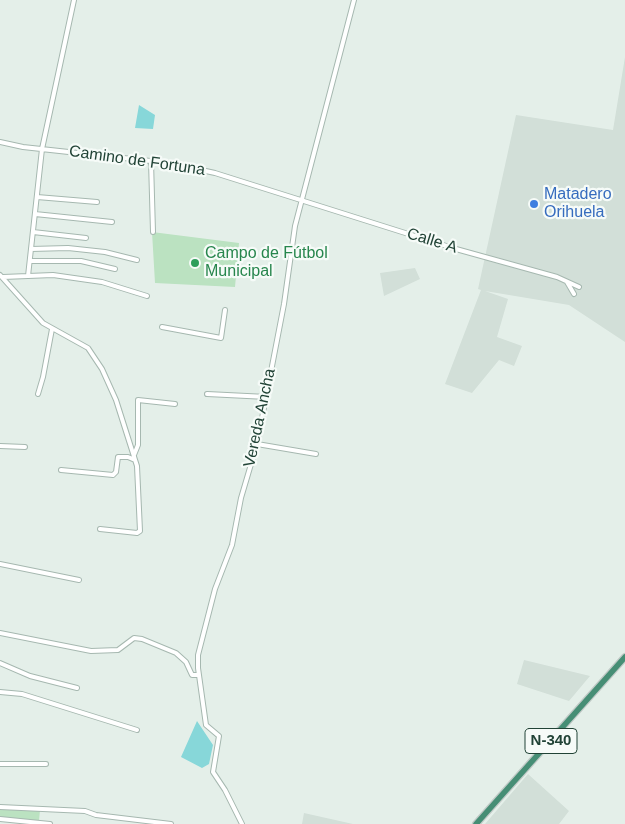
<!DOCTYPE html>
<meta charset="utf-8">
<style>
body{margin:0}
canvas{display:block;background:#e4efe9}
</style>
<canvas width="625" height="824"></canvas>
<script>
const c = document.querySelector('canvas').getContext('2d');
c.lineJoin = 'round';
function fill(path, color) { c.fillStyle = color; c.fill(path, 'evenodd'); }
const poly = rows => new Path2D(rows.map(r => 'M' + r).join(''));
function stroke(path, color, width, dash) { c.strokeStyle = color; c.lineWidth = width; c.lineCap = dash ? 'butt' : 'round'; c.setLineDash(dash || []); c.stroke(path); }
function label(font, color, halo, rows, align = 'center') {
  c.font = font + ' Helvetica,sans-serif'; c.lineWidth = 4.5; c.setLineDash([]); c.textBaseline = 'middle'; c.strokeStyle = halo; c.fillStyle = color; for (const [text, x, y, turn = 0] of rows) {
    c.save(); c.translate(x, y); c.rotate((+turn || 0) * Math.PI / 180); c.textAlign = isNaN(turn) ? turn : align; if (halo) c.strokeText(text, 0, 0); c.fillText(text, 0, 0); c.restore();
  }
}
const built = poly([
 [625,57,625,342,569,305,485,291,508,299,497,337,522,346,514,366,499,360,472,393,445,384,481,290,478,289,516,115,613,130],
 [415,268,420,279,384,296,380,273],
 [524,660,590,676,569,701,517,684],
 [528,774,569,811,559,824,485,824],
 [304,813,353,824,302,824]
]);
const green = poly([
 [152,232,239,243,235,287,155,283],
 [0,809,40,810,39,821,0,818]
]);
const water = poly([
 [139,105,155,115,153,129,135,128],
 [197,721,213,745,209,764,202,768,181,757]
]);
const minor = poly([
 [0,142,23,147,169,163,215,173,456,249,557,277,579,287],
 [151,161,153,232],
 [37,197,97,202],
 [35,214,112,222],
 [33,232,86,238],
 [31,249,68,248,105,252,137,260],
 [30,261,81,261,115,269],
 [0,275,43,323,88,348,102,369,116,400,137,466,140,531,137,533,100,529],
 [28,276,42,149,74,0],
 [3,277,53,275,102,282,147,296],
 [567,282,574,294],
 [162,327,221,338,225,310],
 [38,394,43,377,52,329],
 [207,394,267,397],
 [257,444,316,454],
 [0,446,25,447],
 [134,455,138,445,138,400,175,404],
 [61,470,113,475,116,472,118,457,128,457,135,460],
 [0,564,79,580],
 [0,633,91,651,118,650,134,638,142,639,176,653,186,662,192,675,199,675],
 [0,663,30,676,77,688],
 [0,692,22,694,137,730],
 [0,764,46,764],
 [0,807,85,811,96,815,171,824],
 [0,819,50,824],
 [242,824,225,790,213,772,219,736,206,725,198,668,198,655,215,589,232,545,241,498,257,444,284,304,295,226,354,0]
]);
const trunk = poly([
 [476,824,625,657]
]);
const markers = [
 [534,204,5,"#3f7fe0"],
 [195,263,5,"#2e9e5b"]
];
const shields = [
 [551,741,52]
];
const shieldNames = [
 ["N-340",551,741]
];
const streetNames = [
 ["Camino de Fortuna",137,161,8],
 ["Calle A",432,241,17],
 ["Vereda Ancha",260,418,-78]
];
const shopNames = [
 ["Matadero",544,195],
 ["Orihuela",544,213]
];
const leisureNames = [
 ["Campo de Fútbol",205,254],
 ["Municipal",205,272]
];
fill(built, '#d2dfd8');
fill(green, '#bbe2c1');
fill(water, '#87d7d9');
stroke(minor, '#a6b8b0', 6);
stroke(trunk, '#c1cac7', 8);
stroke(minor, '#fff', 4);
stroke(trunk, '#468e75', 5.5);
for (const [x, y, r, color] of markers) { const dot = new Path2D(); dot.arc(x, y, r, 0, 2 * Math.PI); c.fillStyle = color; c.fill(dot); stroke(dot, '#f6fbf8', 2); }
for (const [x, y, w] of shields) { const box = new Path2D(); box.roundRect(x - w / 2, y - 12.5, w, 25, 4); c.fillStyle = '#f6fbf8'; c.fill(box); stroke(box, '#214336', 1); }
label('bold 15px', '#214336', null, shieldNames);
label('16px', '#214336', '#f6fbf8', streetNames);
label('16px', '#366cbe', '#f6fbf8', shopNames, 'left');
label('16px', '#27864d', '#f6fbf8', leisureNames, 'left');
</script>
